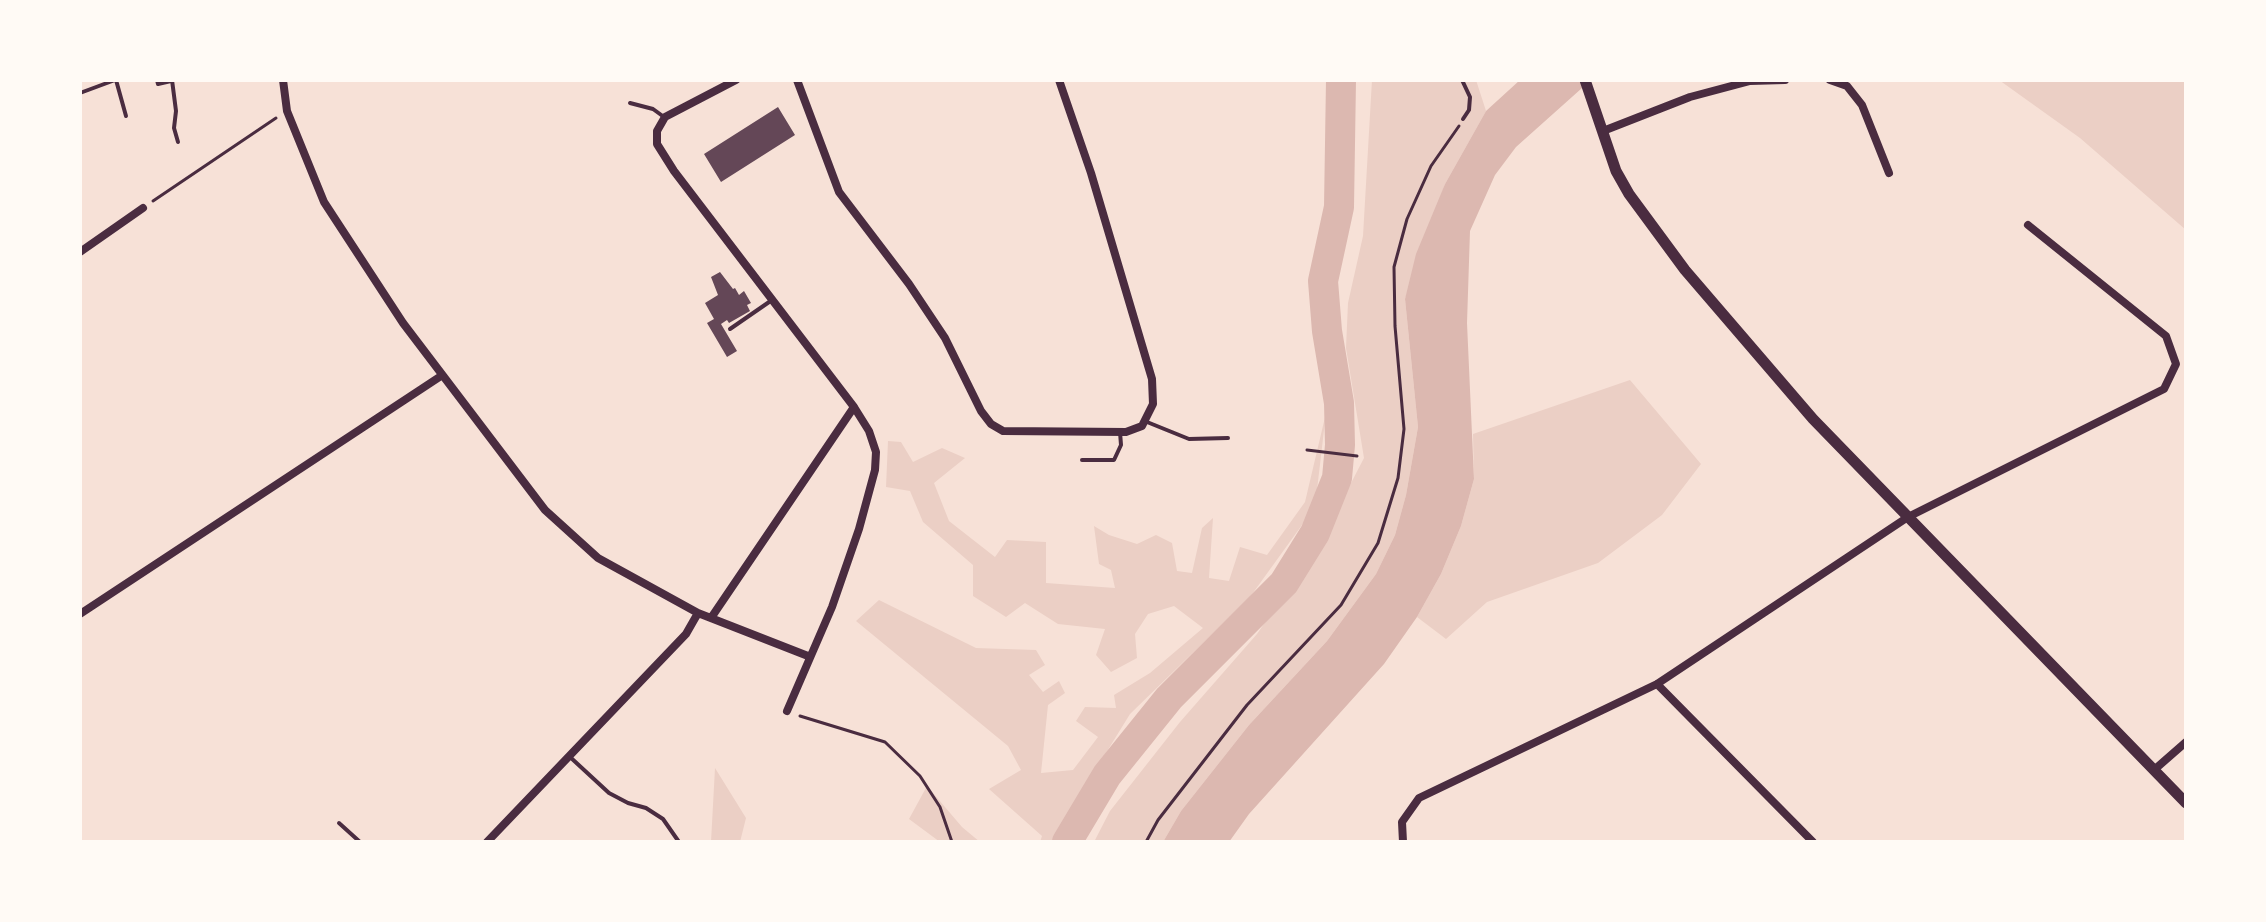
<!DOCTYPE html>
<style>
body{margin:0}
#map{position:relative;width:2266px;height:922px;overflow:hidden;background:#f7e1d7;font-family:Ubuntu,sans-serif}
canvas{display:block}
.frame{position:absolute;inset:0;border:82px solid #fffaf5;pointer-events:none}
</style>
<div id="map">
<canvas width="2266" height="922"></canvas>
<div class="frame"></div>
</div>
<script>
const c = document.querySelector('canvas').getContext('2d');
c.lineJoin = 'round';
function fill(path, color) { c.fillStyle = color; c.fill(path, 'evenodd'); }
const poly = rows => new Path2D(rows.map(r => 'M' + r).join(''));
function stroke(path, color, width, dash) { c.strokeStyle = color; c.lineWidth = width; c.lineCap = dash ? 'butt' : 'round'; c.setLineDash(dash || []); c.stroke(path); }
const green = poly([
 [1372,80,1476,80,1486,111,1445,184,1405,299,1418,427,1406,495,1395,535,1376,574,1327,641,1249,725,1181,811,1163,842,1094,842,1110,811,1180,722,1257,634,1321,541,1364,458,1346,348,1348,303,1363,236],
 [1999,80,2186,80,2186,230,2080,138],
 [1630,380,1701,464,1662,515,1598,563,1487,602,1446,639,1417,617,1441,574,1461,526,1474,479,1473,434],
 [1326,413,1315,507,1250,597,1130,714,1051,842,1040,842,1042,836,989,789,1021,770,1008,746,856,621,879,600,976,648,1036,650,1045,665,1029,675,1043,692,1059,681,1065,693,1048,705,1041,773,1073,770,1098,737,1076,721,1085,707,1116,708,1114,695,1150,673,1203,628,1174,606,1148,614,1135,634,1137,658,1111,672,1096,655,1105,629,1058,624,1025,603,1006,617,973,596,973,565,923,522,910,491,886,487,888,441,901,442,913,462,942,448,965,458,934,483,949,521,995,557,1007,540,1046,542,1046,583,1115,588,1111,570,1099,564,1094,526,1109,535,1137,544,1156,535,1172,543,1177,571,1192,573,1202,528,1213,518,1209,578,1229,581,1240,547,1267,555,1305,502],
 [715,768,746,818,740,842,711,842],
 [927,786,962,827,980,842,940,842,909,819]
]);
const water = poly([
 [1520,80,1591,80,1516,147,1495,175,1470,231,1467,323,1474,479,1461,526,1441,574,1417,617,1384,664,1249,814,1229,842,1163,842,1181,811,1249,725,1327,641,1376,574,1395,535,1406,495,1418,427,1405,299,1416,254,1445,184,1486,111]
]);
const river = poly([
 [1067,842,1107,775,1169,698,1284,583,1315,533,1337,478,1340,445,1339,403,1327,331,1323,281,1339,207,1341,80]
]);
const building = poly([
 [778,107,795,135,721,182,704,154],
 [720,272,733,289,735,288,739,295,744,291,751,303,747,305,750,311,729,323,727,320,721,324,737,351,727,357,707,323,714,319,705,303,718,295,711,277]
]);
const path = poly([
 [153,201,276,118],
 [1307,450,1357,456],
 [800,716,885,742,920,776,940,807,952,842],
 [1146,842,1158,820,1247,705,1341,605,1378,543,1398,478,1404,429,1395,326,1394,267,1407,219,1431,166,1459,126]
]);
const service = poly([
 [116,80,126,116],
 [157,80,158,84,171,81],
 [172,80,176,111,174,128,178,142],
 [1462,80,1470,97,1469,110,1463,119],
 [80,93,115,80],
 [630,103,653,109,664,117],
 [730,329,772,300],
 [1147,422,1189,439,1228,438],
 [1082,460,1114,460,1121,445,1120,432],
 [570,757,609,793,628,803,646,808,663,819,679,842],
 [339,823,360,842]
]);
const minor = poly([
 [283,80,287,111,324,202,403,323,545,510,598,558,698,613,808,656],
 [736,80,665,117,657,131,657,144,674,171,854,407,869,431,876,452,875,470,859,529,832,607,787,711],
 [797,80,839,192,909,284,945,338,981,411,991,424,1003,431,1126,432,1142,426,1153,404,1152,379,1091,173,1059,80],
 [1830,80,1847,86,1862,105,1889,173],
 [1603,131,1690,97,1750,81,1785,80],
 [80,252,143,208],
 [80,614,441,376],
 [711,618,854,407],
 [1657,684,1813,842],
 [2154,770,2186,742],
 [487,842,686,634,698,613],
 [1403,842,1402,822,1419,798,1657,684,1908,517,2164,389,2176,364,2166,336,2028,225]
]);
const secondary = poly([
 [1585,80,1616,171,1629,194,1685,270,1813,419,2186,803]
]);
fill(green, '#ebcfc5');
fill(water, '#dcb8b0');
stroke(river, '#dcb8b0', 30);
fill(building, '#644757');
stroke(path, '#4a2c40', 3);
stroke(service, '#4a2c40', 4);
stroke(minor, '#4a2c40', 8);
stroke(secondary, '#4a2c40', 11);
</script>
